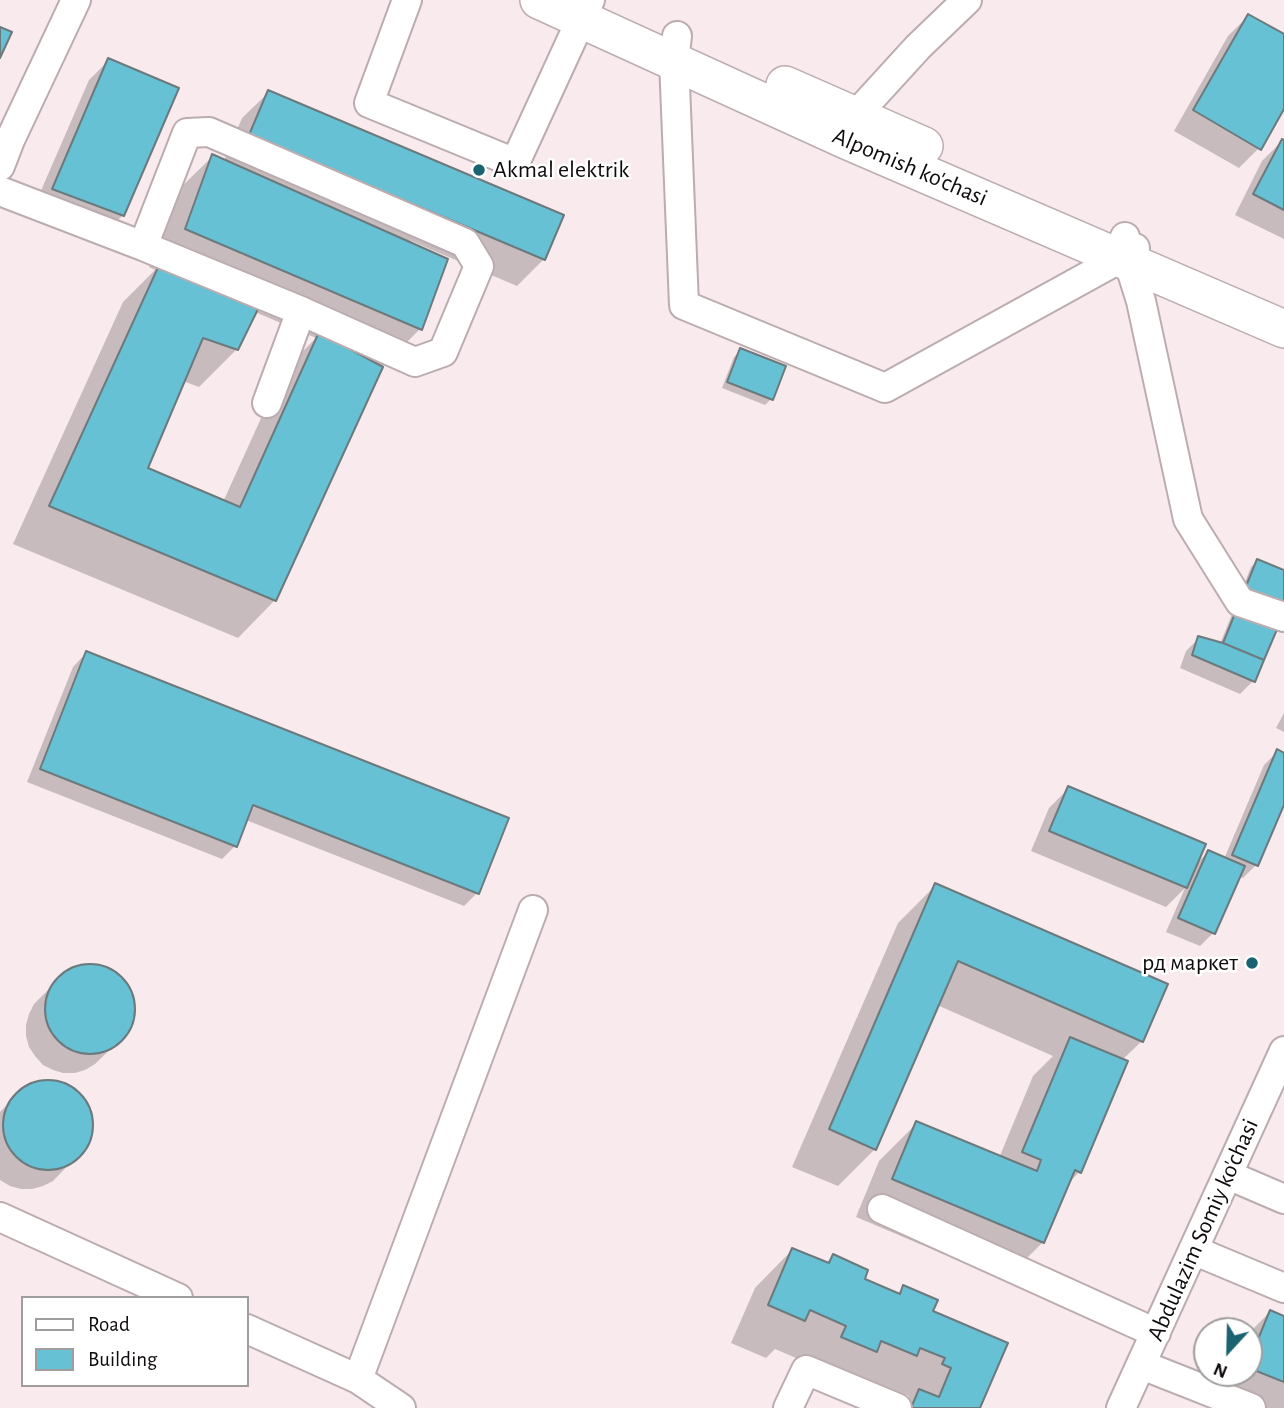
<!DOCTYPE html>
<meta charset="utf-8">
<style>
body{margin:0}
#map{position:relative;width:1284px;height:1408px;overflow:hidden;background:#f9eaed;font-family:"Alegreya Sans",sans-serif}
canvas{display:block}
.legend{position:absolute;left:21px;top:1296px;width:228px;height:91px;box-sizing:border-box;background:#fff;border:2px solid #9f9d9d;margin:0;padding:9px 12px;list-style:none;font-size:21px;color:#0f0b0b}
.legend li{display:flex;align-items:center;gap:14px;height:35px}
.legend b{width:35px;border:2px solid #9f9d9d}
.north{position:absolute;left:1193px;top:1317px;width:70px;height:70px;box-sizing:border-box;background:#fff;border:2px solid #9f9d9d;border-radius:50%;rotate:202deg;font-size:19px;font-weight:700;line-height:28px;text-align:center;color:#0f0b0b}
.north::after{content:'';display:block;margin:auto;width:24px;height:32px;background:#1b6372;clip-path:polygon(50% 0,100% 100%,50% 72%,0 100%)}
</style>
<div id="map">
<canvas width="1284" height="1408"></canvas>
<ul class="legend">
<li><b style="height:9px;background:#fff"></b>Road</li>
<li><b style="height:19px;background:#67c1d5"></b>Building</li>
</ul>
<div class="north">N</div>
</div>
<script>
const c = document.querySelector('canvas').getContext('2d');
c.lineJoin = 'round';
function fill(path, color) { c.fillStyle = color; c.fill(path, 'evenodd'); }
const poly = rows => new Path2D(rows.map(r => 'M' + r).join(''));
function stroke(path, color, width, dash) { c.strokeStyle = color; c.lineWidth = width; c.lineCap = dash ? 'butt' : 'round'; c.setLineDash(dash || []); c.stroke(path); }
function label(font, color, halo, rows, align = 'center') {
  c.font = font + ' "Alegreya Sans",sans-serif'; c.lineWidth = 5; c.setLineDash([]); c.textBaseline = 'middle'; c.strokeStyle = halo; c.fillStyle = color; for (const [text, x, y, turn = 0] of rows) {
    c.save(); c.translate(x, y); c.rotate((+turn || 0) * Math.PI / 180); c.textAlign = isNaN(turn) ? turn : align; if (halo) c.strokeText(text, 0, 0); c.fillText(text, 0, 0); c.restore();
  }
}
const shadow = poly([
 [1248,16,1284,36,1284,106,1259,148,1239,168,1174,131,1228,36],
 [109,60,177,89,123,215,102,236,33,209,89,80],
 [269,92,544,259,517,286,411,241,410,244,420,329,383,366,382,366,275,600,238,638,13,544,123,302,155,270,149,267,175,193,213,156,224,161,242,118],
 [255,312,316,338,282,372,223,502,146,469,183,381,199,387,237,349],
 [1282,141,1284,142,1284,239,1235,215,1262,161],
 [741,350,771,399,765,405,722,388,734,357],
 [1257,561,1284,572,1253,681,1240,694,1180,668,1186,651,1199,638,1220,644,1251,567],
 [86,653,477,893,464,906,246,820,235,846,222,859,27,782,73,667],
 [1284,713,1284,732,1276,728],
 [1277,752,1284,754,1284,800,1256,865,1243,878,1238,876,1213,933,1200,946,1166,932,1185,888,1166,907,1031,851,1049,808,1069,788,1195,865,1208,852,1224,859,1264,765],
 [936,885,1142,1041,1122,1060,1126,1062,1079,1172,1067,1185,1043,1242,1005,1280,856,1217,879,1161,917,1123,999,1158,1033,1076,1053,1056,937,1005,875,1149,838,1186,792,1167,898,923],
 [84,966,96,966,107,969,116,975,124,983,130,992,133,1003,133,1015,130,1025,125,1035,95,1064,85,1070,75,1073,63,1073,53,1070,43,1065,35,1056,29,1047,26,1036,26,1025,29,1014,34,1004,63,975,73,969],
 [42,1082,53,1082,64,1085,74,1091,82,1099,88,1109,91,1119,91,1131,88,1142,82,1151,53,1181,43,1186,32,1189,21,1189,10,1186,0,1180,0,1112,21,1091,31,1085],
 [792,1250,825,1264,833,1256,863,1280,897,1294,904,1287,931,1312,978,1408,902,1408,909,1396,885,1386,878,1393,775,1349,766,1358,731,1343,755,1288],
 [1270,1312,1284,1318,1284,1408,1220,1408,1210,1404,1223,1373,1249,1373,1249,1333]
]);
const building = poly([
 [1248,14,1284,34,1284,109,1261,150,1193,110,1248,14],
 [0,27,12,32,0,58,0,27],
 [108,58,179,88,124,216,52,189,108,58],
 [268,90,564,215,545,260,249,135,268,90],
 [1282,139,1284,140,1284,210,1253,194,1282,139],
 [212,154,448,259,422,330,185,229,212,154],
 [160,263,260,305,238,350,203,338,148,468,240,507,319,332,383,367,276,601,49,506,160,263],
 [740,348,786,366,773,400,727,382,740,348],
 [1257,559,1284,570,1284,613,1264,660,1223,643,1257,559],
 [1198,636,1223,643,1264,660,1255,682,1192,655,1198,636],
 [86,651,509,818,479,894,253,805,237,847,40,769,86,651],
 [1277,749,1284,753,1284,805,1258,866,1232,855,1277,749],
 [1068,786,1206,844,1187,888,1049,831,1068,786],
 [1208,850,1245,866,1215,934,1178,918,1208,850],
 [935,883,1168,984,1143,1042,958,961,876,1150,829,1129,935,883],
 '45 1009a45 45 0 1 1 90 0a45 45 0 1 1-90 0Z',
 [1070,1037,1128,1061,1081,1173,1075,1170,1044,1243,892,1179,916,1121,1037,1171,1041,1160,1022,1152,1070,1037],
 '3 1125a45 45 0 1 1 90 0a45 45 0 1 1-90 0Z',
 [792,1248,829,1263,833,1254,868,1270,865,1279,900,1294,903,1285,938,1300,933,1311,1008,1343,980,1408,911,1408,919,1389,939,1397,951,1368,942,1364,945,1358,920,1348,917,1356,881,1341,877,1352,841,1337,846,1326,810,1310,805,1321,768,1305,792,1248],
 [1270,1310,1284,1316,1284,1382,1249,1368,1249,1361,1270,1310]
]);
const minor = poly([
 [407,0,369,103,515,163,590,0],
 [677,36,674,61,684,305,885,388,1110,264,1116,256,1125,237],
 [849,134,855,116,918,47,967,0],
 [0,166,10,140,76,0],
 [0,191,143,246,301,311,267,403],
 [143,246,187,133,209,132,465,243,479,266,443,352,415,362,301,311],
 [1135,248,1129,263,1141,301,1188,519,1240,602,1284,617],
 [1228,1175,1284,1199],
 [882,1209,1156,1333],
 [0,1217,178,1298],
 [1193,1250,1284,1288],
 [247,1329,358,1379,401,1408],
 [1142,1365,1251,1408],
 [358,1379,533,910],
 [788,1408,806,1370,897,1408],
 [1121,1408,1284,1051]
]);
const major = poly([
 [539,0,846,140,1284,329],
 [785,85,924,146]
]);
const markers = [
 [479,170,7,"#1b6372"],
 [1252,963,7,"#1b6372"]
];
const streetNames = [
 ["Alpomish ko'chasi",910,167,23],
 ["Abdulazim Somiy ko'chasi",1203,1230,-66]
];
const poiNames = [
 ["Akmal elektrik",493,170],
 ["рд маркет",1238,963,"right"]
];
fill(shadow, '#0003');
fill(building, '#67c1d5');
stroke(building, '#6c797d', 2);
stroke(minor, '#bbadaf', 32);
stroke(major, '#bbadaf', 40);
stroke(minor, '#fff', 28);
stroke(major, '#fff', 37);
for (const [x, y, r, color] of markers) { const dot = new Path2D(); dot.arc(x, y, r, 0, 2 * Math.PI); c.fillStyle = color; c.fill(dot); stroke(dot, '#fff', 2.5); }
label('24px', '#0f0b0b', '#fff', streetNames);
label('24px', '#0f0b0b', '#fff', poiNames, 'left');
</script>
